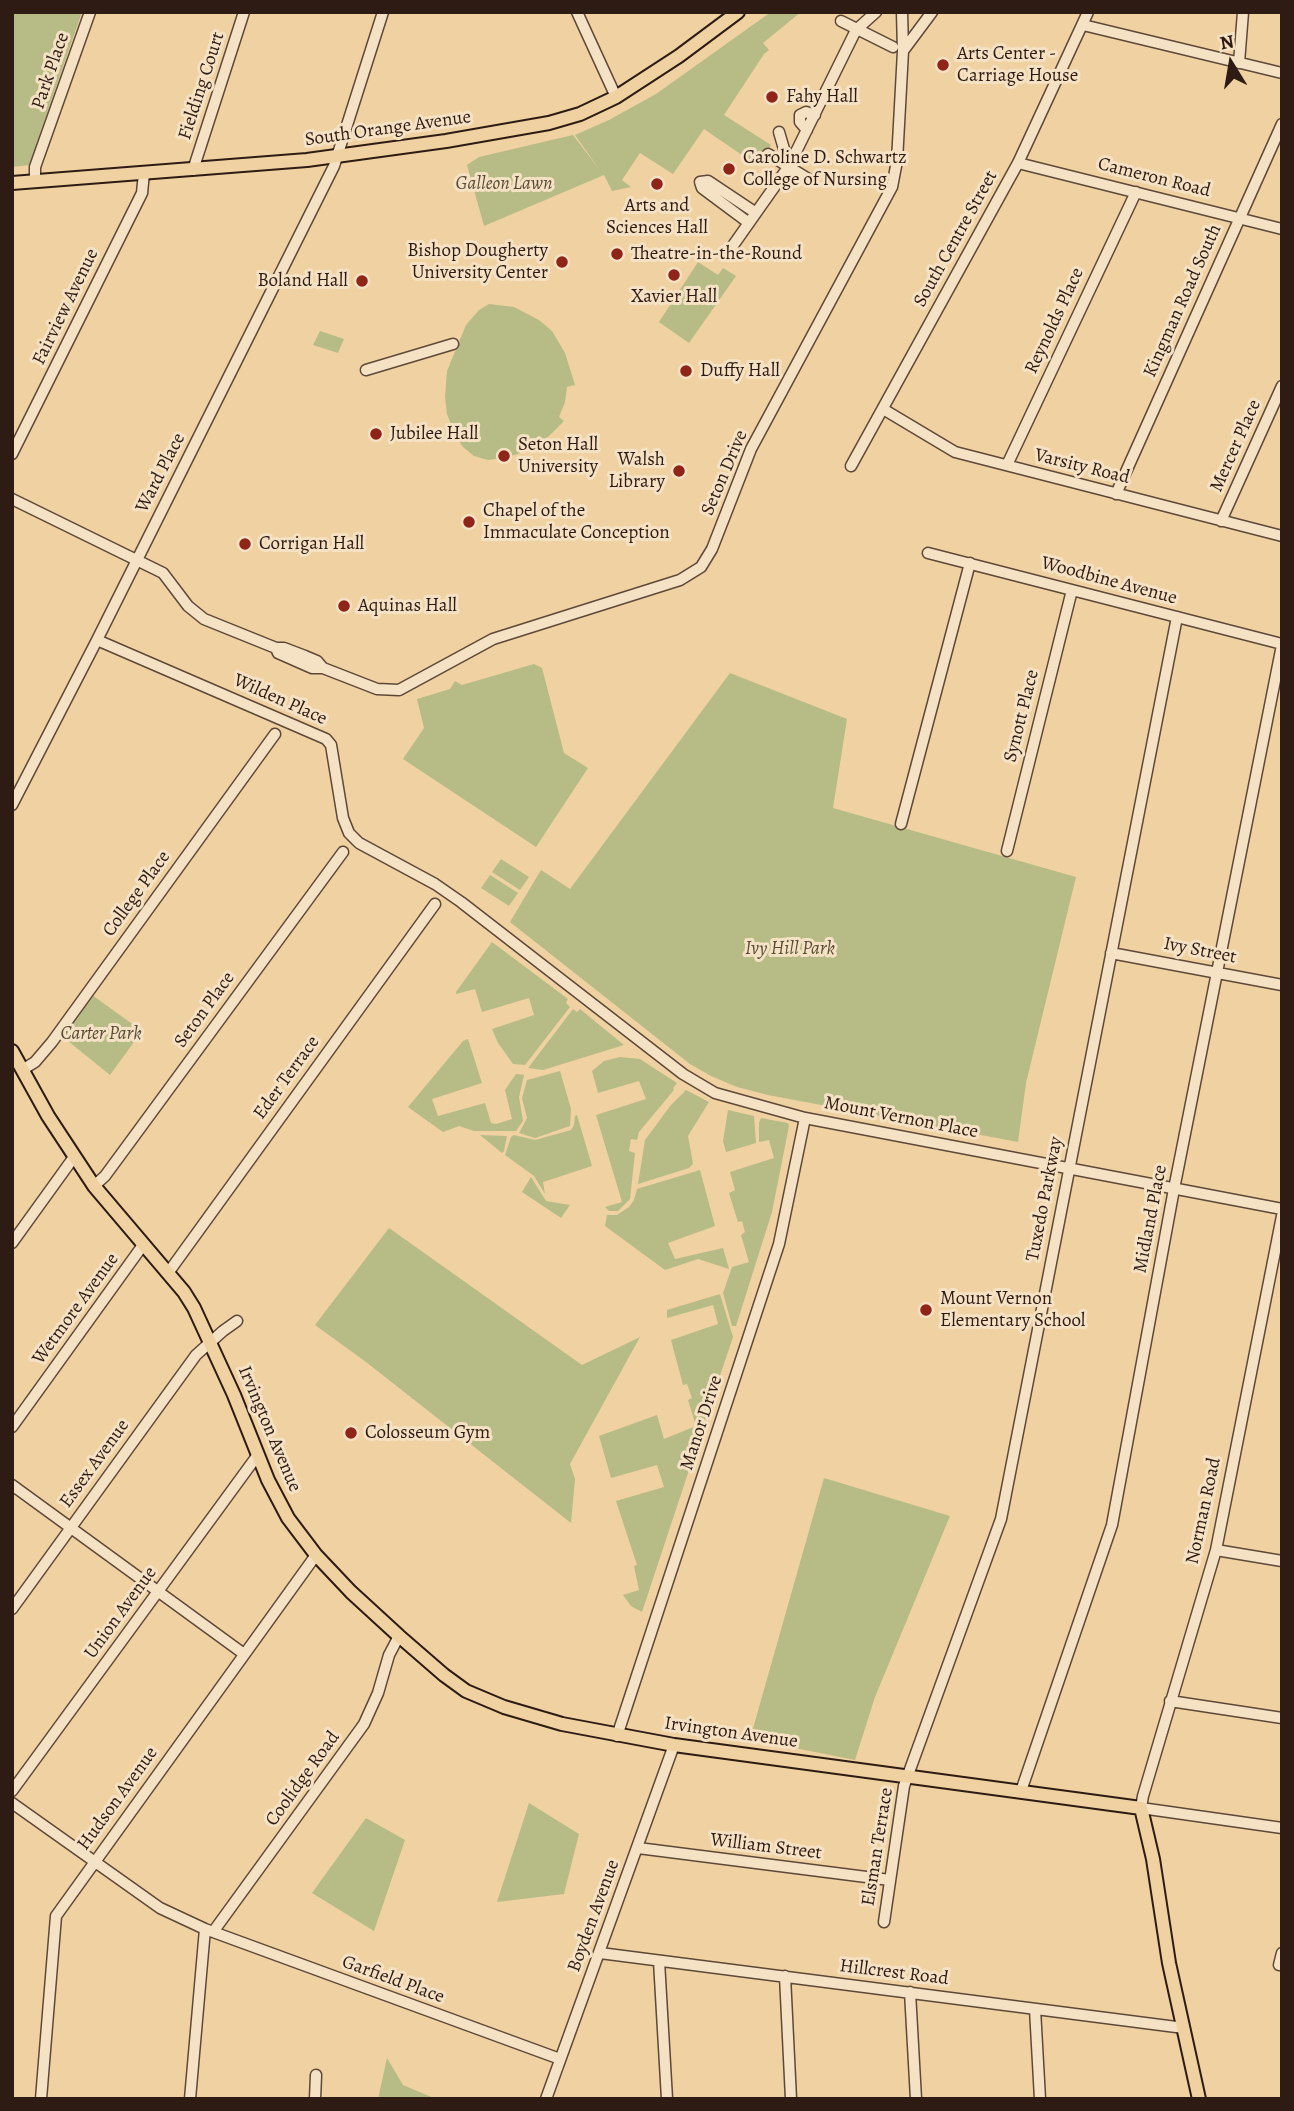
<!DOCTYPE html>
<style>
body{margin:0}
#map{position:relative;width:1294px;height:2111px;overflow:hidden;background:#efd1a2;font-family:Alegreya,serif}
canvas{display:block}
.frame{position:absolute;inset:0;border:14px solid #2e1b13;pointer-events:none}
.north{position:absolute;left:1196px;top:28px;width:70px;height:70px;-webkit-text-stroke:5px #f5e1c3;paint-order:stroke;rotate:349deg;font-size:19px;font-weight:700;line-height:28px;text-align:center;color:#2e1b13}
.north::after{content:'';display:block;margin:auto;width:24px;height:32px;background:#2e1b13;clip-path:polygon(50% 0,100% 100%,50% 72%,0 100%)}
</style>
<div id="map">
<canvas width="1294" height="2111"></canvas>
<div class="frame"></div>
<div class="north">N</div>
</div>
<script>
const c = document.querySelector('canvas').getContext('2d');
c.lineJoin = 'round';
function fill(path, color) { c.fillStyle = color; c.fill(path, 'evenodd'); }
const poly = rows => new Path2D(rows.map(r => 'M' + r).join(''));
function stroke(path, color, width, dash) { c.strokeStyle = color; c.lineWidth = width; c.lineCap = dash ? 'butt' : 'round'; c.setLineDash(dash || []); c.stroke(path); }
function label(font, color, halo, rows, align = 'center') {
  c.font = font + ' Alegreya,serif'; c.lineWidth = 6; c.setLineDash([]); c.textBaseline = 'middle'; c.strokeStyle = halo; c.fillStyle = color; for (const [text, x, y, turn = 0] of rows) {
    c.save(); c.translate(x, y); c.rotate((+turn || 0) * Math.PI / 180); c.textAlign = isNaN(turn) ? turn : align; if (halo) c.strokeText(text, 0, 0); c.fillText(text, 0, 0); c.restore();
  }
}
const green = poly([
 [12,12,82,12,29,165,12,167],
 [771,12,801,12,763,43,769,50,764,54,724,115,771,145,761,162,755,158,752,162,704,129,673,174,640,153,622,180,631,187,612,191,604,175,484,226,467,165,479,157,573,135,599,169,575,135,609,120,656,94],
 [698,262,718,275,723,268,736,276,689,343,659,322],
 [489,304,514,307,539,320,552,331,565,353,575,385,567,387,565,402,559,417,564,421,549,436,530,450,508,457,488,460,474,456,463,447,455,435,447,414,445,397,447,371,466,325,479,310],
 [320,331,344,339,338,353,313,345],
 [534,664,542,668,564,753,588,768,536,847,403,759,424,728,417,699,450,689,455,681,462,685],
 [730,673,847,719,833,808,1076,877,1026,1083,1018,1142,768,1095,737,1087,711,1076,690,1064,510,922,541,870,570,889],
 [501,859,529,877,520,890,492,872],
 [490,875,518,893,509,906,481,888],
 [492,942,568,999,566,1003,570,1007,525,1065,513,1064,498,1043,492,1029,534,1015,529,998,482,1012,475,989,456,994,456,992],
 [92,995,142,1031,110,1075,63,1037],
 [573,1009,577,1012,580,1009,624,1045,543,1070,528,1068],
 [468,1039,482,1083,432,1099,438,1116,485,1103,491,1123,496,1124,512,1119,505,1090,516,1074,524,1075,519,1097,523,1121,516,1131,474,1131,459,1126,443,1132,408,1107,463,1041],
 [620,1057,640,1059,677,1083,673,1088,674,1090,639,1132,637,1140,631,1139,629,1151,635,1153,630,1199,618,1211,609,1211,605,1207,622,1202,596,1115,646,1099,639,1081,598,1093,592,1071,604,1061],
 [560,1071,571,1109,570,1126,535,1138,519,1133,527,1118,522,1098,527,1080],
 [686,1090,709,1102,688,1136,693,1164,689,1168,638,1184,645,1140,671,1105],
 [728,1110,754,1116,756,1143,726,1152,723,1141],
 [577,1115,592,1166,543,1182,545,1194,534,1176,505,1155,511,1137,514,1135,535,1140,571,1130,574,1125,575,1116],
 [761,1118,788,1123,789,1126,772,1212,736,1326,732,1326,723,1293,732,1267,749,1262,741,1235,745,1232,742,1221,738,1222,729,1193,735,1190,730,1172,774,1158,769,1140,759,1142,759,1123],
 [480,1135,507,1136,504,1151,502,1153],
 [700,1170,715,1226,668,1243,675,1259,723,1248,729,1269,698,1259,665,1270,605,1226,607,1215,617,1215,629,1207,634,1200,637,1189],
 [531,1177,546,1201,570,1205,561,1218,522,1192],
 [389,1228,582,1365,640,1337,570,1464,575,1479,571,1523,366,1362,315,1325],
 [720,1294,733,1337,699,1438,695,1442,697,1446,642,1612,631,1606,623,1595,639,1590,634,1566,637,1565,616,1501,664,1487,657,1465,611,1478,599,1436,657,1415,664,1439,696,1426,688,1400,692,1398,687,1384,683,1385,671,1340,718,1324,713,1305,667,1318,667,1310],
 [824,1478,950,1516,875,1697,855,1760,750,1739],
 [529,1803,579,1834,564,1894,497,1902],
 [366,1818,405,1840,374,1931,312,1893],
 [387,2058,403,2085,436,2099,378,2099]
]);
const minor = poly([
 [577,12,616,97],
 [841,21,893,47],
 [1083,25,1282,73],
 [903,51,932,12],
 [1239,63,1243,12],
 [807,130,800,122,800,115,806,112,815,115],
 [779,132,789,166],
 [768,154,810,180],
 [1018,163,1282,229],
 [193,170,244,12],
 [35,182,35,167,90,12],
 [749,223,702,188,700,182,708,181,756,213],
 [727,254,789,166,856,30,876,12],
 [366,370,453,344],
 [883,409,955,452,1282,536],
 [12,454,142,193,144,173],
 [1007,465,1136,192],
 [851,466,1018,163,1088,12],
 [1116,494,1282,124],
 [12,499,163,573,188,606,204,619,276,648,284,648,305,656,317,661,323,668],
 [1221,521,1282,386],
 [928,553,1282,644],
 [97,640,326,739,331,745,343,818,349,833,359,843,435,884,461,902,683,1074,715,1093,805,1118,1282,1209],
 [276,648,278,653,312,668,323,668,377,689,399,690,493,639,680,580,701,567,712,549,751,449,892,187,897,161,903,51,902,12],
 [12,805,97,640,334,166,383,12],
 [901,824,970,563],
 [1007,851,1072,590],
 [1111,953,1282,985],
 [22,1070,35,1062,52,1042,275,734],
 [94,1186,105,1176,343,852],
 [1282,1216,1216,1550,1143,1796,1141,1808,1282,1828],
 [12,1243,74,1157],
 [168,1273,435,904],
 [12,1427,143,1245],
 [12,1485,244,1654],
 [1216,1550,1282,1561],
 [12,1609,196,1355,223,1331,237,1321],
 [1170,1701,1282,1718],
 [617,1736,779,1244,805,1118],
 [12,1791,257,1456],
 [1021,1791,1112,1525,1174,1189,1282,645],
 [12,1803,160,1908,205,1929,560,2059],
 [638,1848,890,1880],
 [884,1922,904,1786,1001,1519,1177,617],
 [213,1932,364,1724,378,1693,389,1655,399,1636],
 [600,1953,1184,2028],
 [659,1961,667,2099],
 [1279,1965,1282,1953],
 [785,1976,791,2099],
 [910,1992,916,2099],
 [1035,2009,1040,2099],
 [41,2099,56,1916,316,1555],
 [190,2099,205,1929],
 [315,2099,316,2075],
 [546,2099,674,1745]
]);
const major = poly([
 [12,183,307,160,446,141,549,123,580,114,616,97,679,56,738,12],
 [12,1051,48,1116,94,1186,184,1292,194,1308,234,1395,268,1480,288,1518,316,1555,351,1592,399,1636,444,1675,466,1691,504,1707,562,1724,674,1745,1141,1808,1153,1859,1169,1963,1199,2099]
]);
const markers = [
 [943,65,7,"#8f2418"],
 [772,97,7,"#8f2418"],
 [729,169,7,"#8f2418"],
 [657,184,7,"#8f2418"],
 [617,254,7,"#8f2418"],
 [562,262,7,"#8f2418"],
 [674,275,7,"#8f2418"],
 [362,281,7,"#8f2418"],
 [686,371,7,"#8f2418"],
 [376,434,7,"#8f2418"],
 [504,456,7,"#8f2418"],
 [679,471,7,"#8f2418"],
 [469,522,7,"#8f2418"],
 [245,544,7,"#8f2418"],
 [344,606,7,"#8f2418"],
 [926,1310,7,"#8f2418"],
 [351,1433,7,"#8f2418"]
];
const poiNames = [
 ["Arts Center -",957,54],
 ["Carriage House",957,76],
 ["Fahy Hall",786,97],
 ["Caroline D. Schwartz",743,158],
 ["College of Nursing",743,180],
 ["Arts and",657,206,"center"],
 ["Sciences Hall",657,228,"center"],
 ["Bishop Dougherty",548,251,"right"],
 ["University Center",548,273,"right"],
 ["Theatre-in-the-Round",631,254],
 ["Boland Hall",348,281,"right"],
 ["Xavier Hall",674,297,"center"],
 ["Duffy Hall",700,371],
 ["Jubilee Hall",390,434],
 ["Seton Hall",518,445],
 ["University",518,467],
 ["Walsh",665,460,"right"],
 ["Library",665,482,"right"],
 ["Chapel of the",483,511],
 ["Immaculate Conception",483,533],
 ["Corrigan Hall",259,544],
 ["Aquinas Hall",358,606],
 ["Mount Vernon",940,1299],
 ["Elementary School",940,1321],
 ["Colosseum Gym",365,1433]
];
const streetNames = [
 ["Park Place",51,71,-71],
 ["Fielding Court",202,86,-72],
 ["South Orange Avenue",388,129,-8],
 ["Cameron Road",1154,178,14],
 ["South Centre Street",956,239,-61],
 ["Kingman Road South",1183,301,-66],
 ["Fairview Avenue",66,307,-64],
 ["Reynolds Place",1055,321,-65],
 ["Mercer Place",1236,446,-66],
 ["Varsity Road",1082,467,14],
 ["Ward Place",161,473,-63],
 ["Seton Drive",725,473,-67],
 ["Woodbine Avenue",1109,581,15],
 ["Wilden Place",280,700,24],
 ["Synott Place",1022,716,-76],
 ["College Place",137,894,-54],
 ["Ivy Street",1200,951,11],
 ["Seton Place",205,1010,-54],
 ["Eder Terrace",287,1078,-54],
 ["Mount Vernon Place",901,1118,11],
 ["Tuxedo Parkway",1045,1199,-79],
 ["Midland Place",1151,1219,-79],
 ["Wetmore Avenue",76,1309,-54],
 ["Manor Drive",702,1423,-72],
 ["Irvington Avenue",269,1429,67],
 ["Essex Avenue",95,1464,-54],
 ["Norman Road",1204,1511,-78],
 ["Union Avenue",121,1613,-54],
 ["Irvington Avenue",731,1733,8],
 ["Coolidge Road",303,1779,-54],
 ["Hudson Avenue",118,1799,-54],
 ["William Street",766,1847,7],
 ["Elsman Terrace",878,1847,-81],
 ["Boyden Avenue",594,1916,-70],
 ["Hillcrest Road",894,1973,7],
 ["Garfield Place",393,1980,20]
];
const parkNames = [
 ["Galleon Lawn",504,184],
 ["Ivy Hill Park",790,949],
 ["Carter Park",101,1034]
];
fill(green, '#b7bc86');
stroke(minor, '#5e4837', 13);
stroke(major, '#2e1b13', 16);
stroke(minor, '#f5e1c3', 10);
stroke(major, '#efd1a2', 12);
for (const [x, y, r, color] of markers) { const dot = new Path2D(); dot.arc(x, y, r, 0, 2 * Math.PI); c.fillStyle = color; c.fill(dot); stroke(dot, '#f5e1c3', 2.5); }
label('19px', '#2e1b13', '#f5e1c3', poiNames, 'left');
label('19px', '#2e1b13', '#f5e1c3', streetNames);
label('italic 19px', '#574b36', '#f5e1c3', parkNames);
</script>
